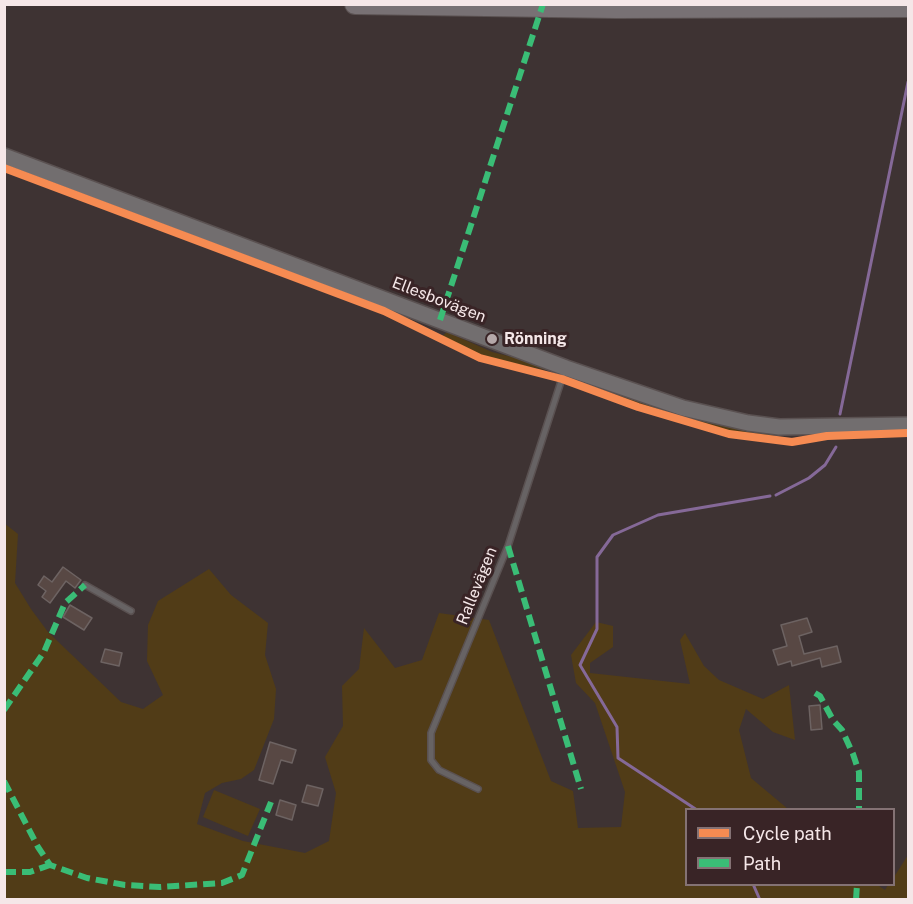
<!DOCTYPE html>
<meta charset="utf-8">
<style>
body{margin:0}
#map{position:relative;width:913px;height:904px;overflow:hidden;background:#3e3333;font-family:"Public Sans",sans-serif}
canvas{display:block}
.frame{position:absolute;inset:0;border:6px solid #f5e7e8;pointer-events:none}
.legend{position:absolute;left:685px;top:808px;width:210px;height:78px;box-sizing:border-box;background:#392426;border:2px solid #847274;margin:0;padding:8px 10px;list-style:none;font-size:18px;color:#f5e7e8}
.legend li{display:flex;align-items:center;gap:12px;height:30px}
.legend b{width:30px;border:2px solid #847274}
</style>
<div id="map">
<canvas width="913" height="904"></canvas>
<div class="frame"></div>
<ul class="legend">
<li><b style="height:8px;background:#f68b52"></b>Cycle path</li>
<li><b style="height:8px;background:#3abd76"></b>Path</li>
</ul>
</div>
<script>
const c = document.querySelector('canvas').getContext('2d');
c.lineJoin = 'round';
function fill(path, color) { c.fillStyle = color; c.fill(path, 'evenodd'); }
const poly = rows => new Path2D(rows.map(r => 'M' + r).join(''));
function stroke(path, color, width, dash) { c.strokeStyle = color; c.lineWidth = width; c.lineCap = dash ? 'butt' : 'round'; c.setLineDash(dash || []); c.stroke(path); }
function label(font, color, halo, rows, align = 'center') {
  c.font = font + ' "Public Sans",sans-serif'; c.lineWidth = 6; c.setLineDash([]); c.textBaseline = 'middle'; c.strokeStyle = halo; c.fillStyle = color; for (const [text, x, y, turn = 0] of rows) {
    c.save(); c.translate(x, y); c.rotate((+turn || 0) * Math.PI / 180); c.textAlign = isNaN(turn) ? turn : align; if (halo) c.strokeText(text, 0, 0); c.fillText(text, 0, 0); c.restore();
  }
}
const green = poly([
 [447,332,492,352,520,359,556,372,487,358,441,337],
 [573,378,771,433,773,437,730,432,645,406],
 [4,523,18,534,15,583,31,609,48,632,121,702,143,709,163,695,147,661,148,625,158,601,209,569,231,595,268,623,265,655,276,689,274,719,254,770,241,779,222,783,205,793,197,824,243,841,305,853,329,841,336,793,325,757,343,726,342,686,359,669,364,628,395,668,422,660,439,613,489,620,551,781,573,791,578,828,621,827,625,792,595,703,576,683,571,655,596,622,613,626,613,647,590,663,590,673,690,684,680,640,685,633,704,666,719,680,763,699,789,685,795,740,773,732,746,709,739,730,751,778,788,809,686,810,686,884,876,884,885,890,888,885,894,884,894,877,908,855,908,899,5,899],
 [214,790,260,809,248,836,203,817]
]);
const stream = poly([
 [840,414,908,82],
 [776,495,809,478,825,465,836,447],
 [697,810,618,758,617,727,580,665,597,629,597,557,613,535,658,515,770,496],
 [753,884,760,900]
]);
const building = poly([
 [63,567,81,580,75,588,66,581,50,603,42,597,46,591,38,585,44,576,52,582,63,567],
 [70,605,92,618,84,630,63,617,70,605],
 [807,618,812,632,799,636,804,654,837,646,841,662,822,667,820,658,792,666,791,661,778,665,773,650,787,646,781,625,807,618],
 [105,649,122,653,119,666,101,662,105,649],
 [820,705,822,729,811,730,809,706,820,705],
 [270,742,296,750,292,763,281,760,273,784,259,780,270,742],
 [307,785,323,789,318,806,302,802,307,785],
 [280,800,296,805,292,820,276,815,280,800]
]);
const lane = poly([
 [85,585,131,611],
 [478,789,439,770,431,760,431,733,508,546,565,369]
]);
const secondary = poly([
 [4,156,566,368,683,408,748,423,779,427,908,425]
]);
const highway = poly([
 [355,4,616,8,908,7]
]);
const quiet = poly([
 [440,320,543,4],
 [508,546,581,789],
 [815,693,820,696,833,720,842,730,853,754,859,772,859,810],
 [4,710,44,652,65,603,85,585],
 [4,781,38,847,50,865,87,878,125,885,160,887,222,883,242,875,271,802],
 [4,872,30,872,50,865],
 [856,900,857,884]
]);
const cycleway = poly([
 [4,168,384,311,480,358,562,379,638,407,729,434,792,442,827,436,908,433]
]);
const markers = [
 [492,339,6,"#b5a8a9"]
];
const streetNames = [
 ["Ellesbovägen",439,300,21],
 ["Rallevägen",477,586,-68]
];
const poiNames = [
 ["Rönning",504,339]
];
fill(green, '#513c17');
stroke(stream, '#856998', 3);
fill(building, '#584844');
stroke(building, '#6d6362', 1.5);
stroke(lane, '#5a5151', 8);
stroke(secondary, '#5a5151', 18);
stroke(highway, '#5a5151', 22);
stroke(lane, '#676364', 5);
stroke(secondary, '#726e6f', 15);
stroke(highway, '#787174', 20);
stroke(quiet, '#3abd76', 6, [12, 6]);
stroke(cycleway, '#f68b52', 8);
for (const [x, y, r, color] of markers) { const dot = new Path2D(); dot.arc(x, y, r, 0, 2 * Math.PI); c.fillStyle = color; c.fill(dot); stroke(dot, '#392426', 2); }
label('16px', '#f5e7e8', '#392426', streetNames);
label('bold 16px', '#f5e7e8', '#392426', poiNames, 'left');
</script>
